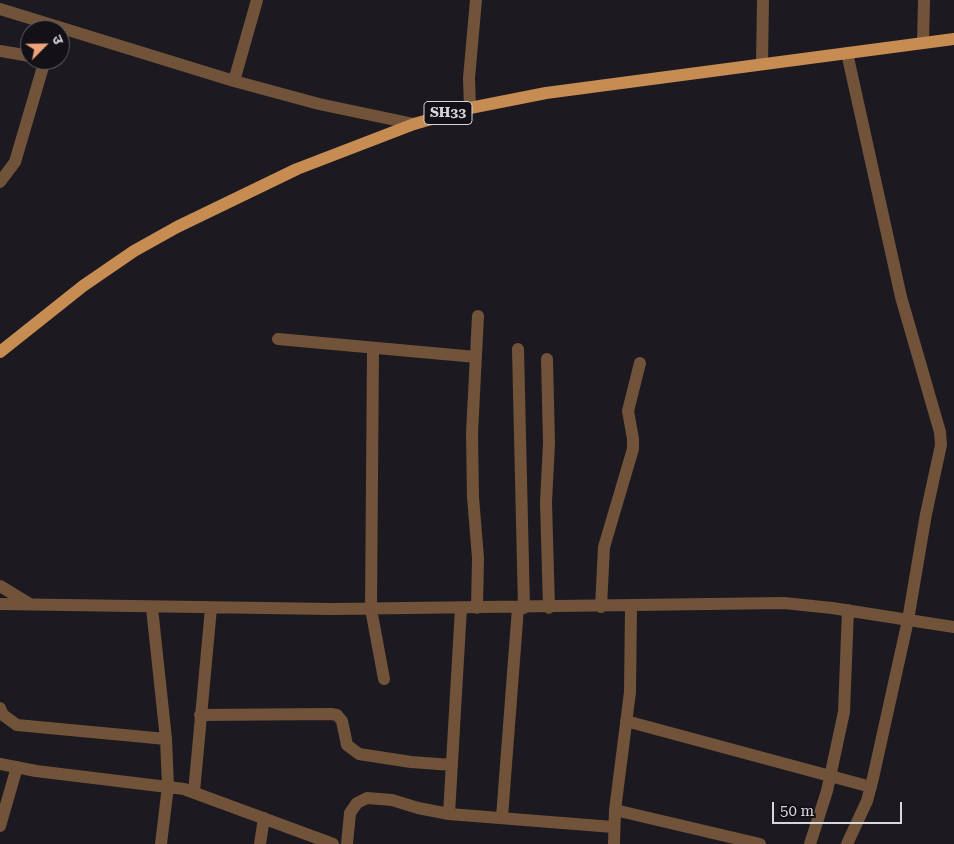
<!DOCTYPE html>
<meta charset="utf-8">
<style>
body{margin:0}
#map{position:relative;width:954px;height:844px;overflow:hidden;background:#1c1920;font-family:"Roboto Serif","Noto Sans Devanagari",serif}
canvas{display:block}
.north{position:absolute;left:20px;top:20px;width:50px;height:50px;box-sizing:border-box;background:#131016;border:1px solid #626065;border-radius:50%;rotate:67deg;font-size:14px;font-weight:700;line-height:20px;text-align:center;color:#d8d7db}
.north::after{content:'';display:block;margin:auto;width:18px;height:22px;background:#f0a27a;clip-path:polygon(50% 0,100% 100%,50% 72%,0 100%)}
.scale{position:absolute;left:772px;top:802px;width:130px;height:22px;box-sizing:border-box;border:2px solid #d8d7db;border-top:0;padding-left:6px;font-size:15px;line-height:18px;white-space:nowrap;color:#d8d7db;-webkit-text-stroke:4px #131016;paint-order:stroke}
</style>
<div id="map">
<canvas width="954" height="844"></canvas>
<div class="north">उ</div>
<div class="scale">50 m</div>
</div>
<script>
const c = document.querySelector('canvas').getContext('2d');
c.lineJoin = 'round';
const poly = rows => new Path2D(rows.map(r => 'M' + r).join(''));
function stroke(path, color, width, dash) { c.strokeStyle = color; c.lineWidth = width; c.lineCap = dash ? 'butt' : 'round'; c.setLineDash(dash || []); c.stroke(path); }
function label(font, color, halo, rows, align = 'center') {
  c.font = font + ' "Roboto Serif",serif'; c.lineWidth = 5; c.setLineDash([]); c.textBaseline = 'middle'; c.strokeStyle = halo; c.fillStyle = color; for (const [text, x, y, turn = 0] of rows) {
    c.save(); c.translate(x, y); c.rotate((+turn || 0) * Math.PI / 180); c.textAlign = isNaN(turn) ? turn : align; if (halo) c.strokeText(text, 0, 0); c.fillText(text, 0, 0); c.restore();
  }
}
const minor = poly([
 [0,9,234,81,319,104,414,124],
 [923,43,924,0],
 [0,51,30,56],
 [762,63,763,0],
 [234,81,257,0],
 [470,108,469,78,476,0],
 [0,182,15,162,45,60],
 [278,339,476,357],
 [373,348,371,609,384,679],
 [518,349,524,608],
 [547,359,549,443,546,502,549,608],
 [0,586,28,603],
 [0,604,331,609,784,603,832,608,954,627],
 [601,607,604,547,633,449,633,439,628,411,640,363],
 [152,608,166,739,168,786,161,844],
 [477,608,478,558,473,497,472,433,478,316],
 [0,708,3,715,17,725,166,739],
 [200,715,331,714,337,715,342,721,347,745,359,754,411,762,452,765],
 [626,721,871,787],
 [0,764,36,771,184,789,333,844],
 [194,792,211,608],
 [615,810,760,844],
 [449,814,461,608],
 [502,817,518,608],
 [0,826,17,767],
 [260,844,264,818],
 [347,844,350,813,357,803,367,798,392,800,418,808,449,814,613,827],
 [614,844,615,810,630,692,631,606],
 [810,844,827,791,844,712,848,610],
 [847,844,867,801,873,778,908,620,926,514,941,445,940,432,901,297,847,53]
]);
const major = poly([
 [0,352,83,286,134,251,177,227,297,169,414,124,470,108,546,93,954,39]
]);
const shields = [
 [448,113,48]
];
const shieldNames = [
 ["SH33",448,113]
];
stroke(minor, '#705339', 12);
stroke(major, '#c78c51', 12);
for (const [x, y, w] of shields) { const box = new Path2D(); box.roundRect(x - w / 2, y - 11.5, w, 23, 4); c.fillStyle = '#131016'; c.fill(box); stroke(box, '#d8d7db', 1); }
label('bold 14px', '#d8d7db', null, shieldNames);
</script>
